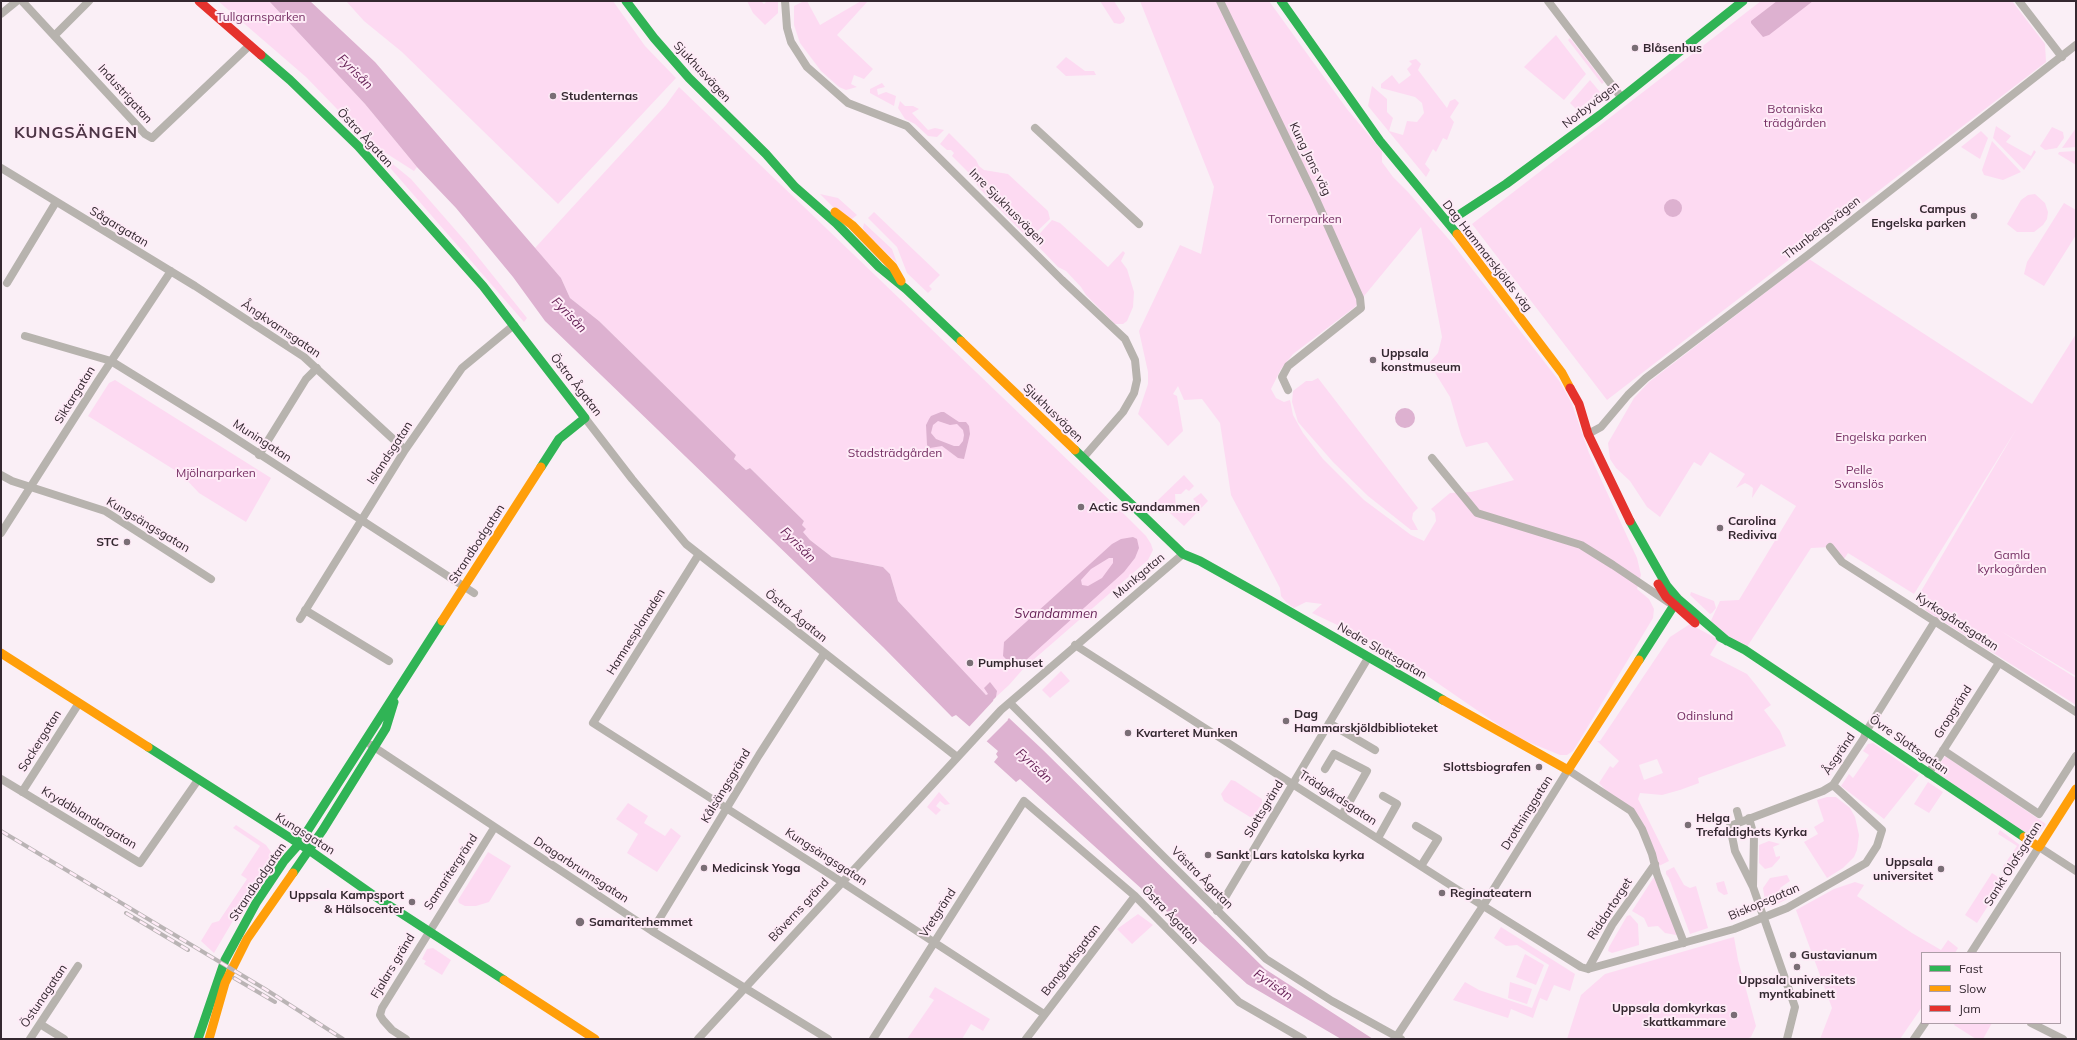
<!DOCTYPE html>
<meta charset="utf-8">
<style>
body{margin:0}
#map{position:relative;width:2077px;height:1040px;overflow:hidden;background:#faeff6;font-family:Mulish,sans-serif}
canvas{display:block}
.frame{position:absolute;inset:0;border:2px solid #342830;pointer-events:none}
.legend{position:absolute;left:1921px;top:952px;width:140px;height:72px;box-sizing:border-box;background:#feebf7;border:1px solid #ad9da7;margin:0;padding:5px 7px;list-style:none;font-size:12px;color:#342830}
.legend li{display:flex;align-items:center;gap:8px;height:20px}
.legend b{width:20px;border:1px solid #ad9da7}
</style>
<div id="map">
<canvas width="2077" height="1040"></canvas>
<div class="frame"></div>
<ul class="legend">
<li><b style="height:5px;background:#30b455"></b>Fast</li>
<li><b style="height:5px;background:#ff9f0a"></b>Slow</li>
<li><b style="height:5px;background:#e5322d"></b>Jam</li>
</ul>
</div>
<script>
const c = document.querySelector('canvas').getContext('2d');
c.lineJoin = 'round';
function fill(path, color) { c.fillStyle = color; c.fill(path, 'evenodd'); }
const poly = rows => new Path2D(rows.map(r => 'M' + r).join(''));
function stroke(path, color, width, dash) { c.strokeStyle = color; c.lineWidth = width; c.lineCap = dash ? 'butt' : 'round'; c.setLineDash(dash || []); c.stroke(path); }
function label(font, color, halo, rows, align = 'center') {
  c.font = font + ' Mulish,sans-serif'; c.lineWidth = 4; c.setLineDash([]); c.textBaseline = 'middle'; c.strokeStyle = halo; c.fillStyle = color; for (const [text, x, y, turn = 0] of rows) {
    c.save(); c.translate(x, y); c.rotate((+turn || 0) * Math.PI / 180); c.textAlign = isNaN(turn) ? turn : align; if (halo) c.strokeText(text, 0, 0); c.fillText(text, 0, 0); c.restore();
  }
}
const green = poly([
 [218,1,269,1,365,104,417,167,414,171,370,143,306,77],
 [346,1,613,1,645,46,676,78,558,204,402,52,364,21],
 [747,1,761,1,764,4,767,1,778,1,778,13,765,25,753,13],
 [804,1,807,1,820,25,861,1,868,1,837,35,873,69,864,79,854,75,851,84,857,87,846,90,839,87,821,71,800,43,794,25,794,6],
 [1100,1,1114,1,1125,18,1124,22,1120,24,1114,23],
 [1140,1,1269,1,1347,109,1382,151,1382,162,1393,177,1408,192,1452,243,1560,382,1572,404,1589,453,1637,558,1641,575,1637,589,1649,599,1654,609,1653,618,1581,738,1573,751,1567,755,1560,755,1516,737,1388,649,1312,613,1322,604,1306,602,1294,608,1286,602,1281,596,1280,588,1231,495,1220,423,1202,399,1184,400,1178,386,1173,394,1177,396,1183,431,1168,446,1138,414,1148,384,1148,372,1139,331,1180,245,1201,254,1214,187],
 [1421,227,1442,337,1438,353,1429,363,1450,397,1461,435,1466,447,1487,442,1514,480,1471,492,1450,493,1431,509,1435,513,1436,521,1424,541,1411,535,1364,500,1323,459,1303,433,1293,415,1290,400,1284,402,1276,398,1271,389,1281,369,1293,354,1355,307],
 [1761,1,2012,1,2045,44,2046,62,1607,400,1472,224],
 [1556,35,1586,74,1564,100,1524,67],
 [1570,38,1604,82,1602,84,1568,40],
 [1066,57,1085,71,1094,71,1096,75,1066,76,1056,67],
 [1416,59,1421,64,1418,70,1447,108,1450,101,1455,99,1459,103,1450,117,1454,122,1447,140,1443,138,1436,152,1433,149,1425,164,1430,170,1426,177,1368,106,1372,86,1387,99,1387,112,1393,118,1389,131,1403,135,1407,121,1417,122,1424,113,1422,103,1415,97,1381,88,1381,84,1392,75,1399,84,1411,75,1407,69,1412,64,1409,61],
 [1590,80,1600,92,1577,110,1570,103],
 [882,83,885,87,877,89,878,95,886,92,896,96,894,106,870,93,870,89],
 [679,87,1124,514,1146,536,1151,544,1153,550,1148,560,1024,668,1009,685,996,697,997,691,986,695,898,601,890,574,883,567,832,557,810,540,803,532,802,525,804,521,750,468,746,470,734,459,736,455,599,321,570,298,561,278,535,248,666,105],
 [900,101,905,106,913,106,919,109,912,113,928,130,935,128,944,130,937,137,928,136,915,124,905,119,898,108],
 [1996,126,2011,136,2006,142,2031,156,2034,150,2036,152,2024,170,1993,138],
 [2052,127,2063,132,2064,138,2057,148,2045,150,2040,146],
 [2076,128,2076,147,2062,148],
 [1981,131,1988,138,1980,159,1961,147],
 [949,133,976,160,979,166,984,170,1008,174,1048,211,1050,219,1029,239,980,189,967,171,952,156,954,153,951,150,947,150,940,144],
 [1992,141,2021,172,2003,180,1984,175,1982,170],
 [372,147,411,179,466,242,527,318,524,322],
 [2076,151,2076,165,2058,154,2059,152],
 [820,194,838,198,857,215,852,219,844,218],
 [2035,194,2045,203,2048,212,2047,219,2043,225,2034,232,2017,232,2007,224,2021,200,2028,195],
 [2064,203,2076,210,2076,235,2044,286,2024,274,2027,262],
 [874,212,940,275,929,286,932,289,928,293,907,273,897,247,868,218],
 [1052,220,1060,223,1108,267,1123,251,1125,253,1121,261,1127,269,1134,292,1133,307,1127,321,1123,324,1115,324,1086,295,1081,287,1066,271,1058,267,1033,241],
 [864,223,892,249,897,263,865,232,863,228],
 [1809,259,2032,404,2076,334,2076,676,1999,630,2076,678,2076,705,1925,610,1931,600,1920,593,2017,428,1914,594,1848,553,1842,562,1830,547,1811,548,1745,650,1709,625,1720,601,1739,600,1796,506,1761,484,1752,498,1753,488,1749,485,1745,483,1736,488,1745,474,1710,452,1701,466,1694,462,1660,517,1647,507,1630,481,1616,468,1610,459,1608,443,1634,398,1649,382],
 [1318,378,1418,508,1413,513,1412,519,1418,530,1411,530,1368,496,1333,462,1298,422,1292,402,1293,391,1306,381,1312,381],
 [115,380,271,478,246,522,199,493,181,474,88,416,109,383],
 [1184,475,1194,486,1189,491,1186,489,1181,494,1175,494,1176,510,1192,511,1192,506,1196,502,1193,499,1201,493,1208,501,1184,526,1157,501],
 [1691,592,1714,601,1716,608,1712,613,1710,614,1690,595],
 [1690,624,1719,640,1710,655,1747,674,1756,685,1771,705,1764,710,1780,731,1786,746,1698,778,1699,783,1680,790,1662,795,1640,793,1638,799,1669,861,1659,866,1644,830,1599,783,1610,766,1613,768,1619,761,1597,741,1600,741,1670,637],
 [1657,759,1663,773,1644,780,1639,765],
 [1061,671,1070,681,1050,698,1042,690],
 [1873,743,1919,775,1884,819,1841,786,1849,774,1853,778,1869,755,1863,751,1868,744],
 [1945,756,2046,824,2039,834,2027,835,1934,773],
 [1231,780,1235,781,1262,799,1262,803,1254,816,1250,817,1224,801,1221,794],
 [1928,782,1943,792,1929,813,1914,804],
 [939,792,950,804,945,805,940,801,936,806,941,810,936,815,927,807],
 [1827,797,1836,797,1850,808,1855,817,1859,835,1857,850,1854,857,1843,868,1827,878,1804,842,1818,834,1814,827,1824,821,1817,800],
 [628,803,648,816,644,823,665,836,671,828,681,836,657,872,627,853,638,834,616,819],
 [236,825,266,845,271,852,271,856,214,953,201,941,212,923,219,921,247,879,241,875,260,846,233,828],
 [2000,830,2024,848,2008,872,2002,868,2017,846,1998,834],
 [1769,841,1780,844,1773,847,1776,857,1780,856,1780,858,1772,867,1765,869,1759,863,1759,845],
 [488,852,511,866,489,902,476,906,465,906,459,903,458,900],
 [1674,867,1684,885,1690,888,1696,886,1708,928,1690,934,1669,878,1666,874,1666,871],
 [1992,873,2004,881,1977,923,1965,915],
 [1787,875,1790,881,1780,888,1787,899,1771,907,1765,902,1763,888,1770,878],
 [1654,877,1677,934,1676,935,1665,933,1658,926,1648,927,1644,918,1632,911],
 [1724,881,1728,894,1724,895,1718,891,1716,883],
 [1855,882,1864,885,1857,896,1912,933,1941,950,1948,940,1958,948,1955,953,1922,953,1922,1007,1900,1039,1820,1039,1832,1008,1796,910,1834,889],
 [1138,914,1153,925,1132,944,1117,929],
 [1630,915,1638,924,1639,945,1612,953,1608,951,1609,947,1627,916],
 [1501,927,1575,974,1570,991,1554,985,1547,1001,1540,998,1533,1018,1511,1009,1508,1018,1453,1000,1465,982,1479,990,1532,1008,1549,965,1517,945,1506,946,1494,938],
 [1734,937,1738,960,1756,1026,1751,1037,1746,1039,1567,1039,1581,995,1605,974],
 [433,948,451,960,442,975,424,964,426,961,422,959,427,949],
 [1525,954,1544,965,1536,985,1516,977],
 [1510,982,1532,989,1527,1004,1508,998],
 [935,987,990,1019,983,1031,971,1024,962,1039,907,1039,934,1000,929,997],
 [1955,1023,1992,1023,1983,1039,1976,1039,1954,1025]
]);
const water = poly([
 [269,1,310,1,375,62,561,278,570,298,599,321,736,455,734,459,746,470,750,468,804,521,802,525,806,529,803,532,810,540,832,557,883,567,890,574,898,601,986,695,988,694,984,688,990,682,997,691,996,697,993,700,1007,720,1009,718,1043,750,1265,969,1373,1039,1341,1039,1247,984,1020,779,1016,782,994,762,998,757,996,754,998,751,956,715,952,717,883,647,545,321,513,277,456,208,417,167,365,104],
 [1777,1,1813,1,1769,35,1763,37,1751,23,1751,21],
 '1664 208a9 9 0 1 1 18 0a9 9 0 1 1-18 0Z',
 '1395 418a10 10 0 1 1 20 0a10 10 0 1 1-20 0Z',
 [941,412,944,412,959,422,966,422,969,426,970,434,964,459,958,458,942,446,930,448,927,445,926,425,929,419,931,416],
 [938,421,950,425,957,424,963,430,964,435,963,441,959,446,954,446,936,439,931,433,933,425],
 [1133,537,1137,539,1139,548,1135,558,1124,572,1025,661,1019,664,1010,663,1003,656,1004,642,1112,544,1121,539],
 [1109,558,1113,558,1113,563,1102,578,1088,586,1082,585,1081,580,1091,569]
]);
const pier = poly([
 [994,700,1008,720,985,743,968,728]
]);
const street = poly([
 [22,1,145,134,152,138,250,45],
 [785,1,787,28,791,42,807,67,848,103,907,126,1062,280,1125,339,1135,360,1137,380,1134,393,1123,412,1083,458],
 [1220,1,1315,197,1360,298,1361,308,1288,366,1282,377,1288,390],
 [1548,1,1621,97],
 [2019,1,2062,57],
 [1,14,17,1],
 [55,35,89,1],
 [1035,128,1139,224],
 [1,168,195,286,304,357,405,450],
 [7,283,56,202],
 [25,336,111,361,221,429,474,593],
 [585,418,632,479,686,544,957,757],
 [1588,434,1601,427,1628,395,1646,378,1808,255,2076,45],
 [259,455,306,379,317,368],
 [1432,458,1477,513,1581,545,1613,565,1668,602],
 [1,475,12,481,105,511,211,579],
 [1,533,98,381,171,271],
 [1830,547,1842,562,2076,712],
 [699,554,593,723,831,875,1044,1014],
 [305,610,389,661],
 [300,619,405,450,462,368,514,325],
 [1075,645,1469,897,1581,967,1588,969,1734,929,1787,908,1866,863,1877,846,1882,830,1833,785],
 [1010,703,1266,959,1332,1001,1401,1039],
 [1329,723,1375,750],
 [371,745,652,931,828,1039],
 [1943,750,2039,814,2076,756],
 [1325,769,1334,754,1367,771,1342,815],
 [1928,774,1999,663],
 [1,779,140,863,198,780],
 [22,792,79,703],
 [1737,811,1740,822],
 [1749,818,1754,836,1753,887,1795,1007,1787,1039],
 [1416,826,1438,839,1421,866],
 [1378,838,1397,804,1383,796],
 [1753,887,1735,851,1730,826,1823,791,1833,785,1864,738,1867,730,1935,621],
 [1217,911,1368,658],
 [652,931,759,755,824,654],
 [1971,953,2039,847,2076,871],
 [1588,969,1612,925,1655,864],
 [2031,1023,2063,1039],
 [40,1024,64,1039],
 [30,1039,78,966],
 [406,1039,392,1030,383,1020,380,1015,382,1008,494,828],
 [698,1039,1001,710,1183,554],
 [873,1039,1024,801,1135,896,1239,1002,1303,1039],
 [1026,1039,1135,896],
 [1395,1039,1483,906,1568,770,1631,811,1642,829,1652,854,1657,874,1684,943],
 [1914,1039,1925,1023]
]);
const fast = poly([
 [626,1,654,38,689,78,766,154,795,187,836,223,879,267,906,289,961,341],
 [1281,1,1380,141,1457,234],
 [261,55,290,80,358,146,483,286,585,418,559,439,541,467],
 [1448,222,1506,184,1600,115,1743,1],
 [1075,450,1183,554,1200,561,1266,598,1443,700],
 [1630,521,1667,586,1678,599,1727,641],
 [1720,637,1745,650,2024,837],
 [1639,660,1678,599],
 [148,747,309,850,373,895,504,980],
 [293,873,322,831,386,728,394,702],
 [198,1039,225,960,256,903,284,861,299,844,442,621]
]);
const slow = poly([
 [835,212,852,225,893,267,901,281],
 [1457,234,1562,373,1570,388],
 [961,341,1075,450],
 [442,621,541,467],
 [1,653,148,747],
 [1443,700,1568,770,1639,660],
 [2024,837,2039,847,2076,789],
 [504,980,595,1039],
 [209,1039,225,983,247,939,293,873]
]);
const jam = poly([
 [199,1,261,55],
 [1570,388,1579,404,1588,434,1630,521],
 [1658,584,1666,597,1695,623]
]);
const rail = poly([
 [1,831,265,989,343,1039],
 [126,913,188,950],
 [234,978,275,1002]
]);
const markers = [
 [1635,48,4,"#796e75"],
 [553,96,4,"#796e75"],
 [1974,216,4,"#796e75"],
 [1373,360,4,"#796e75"],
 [1081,507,4,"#796e75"],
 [1720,528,4,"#796e75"],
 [127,542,4,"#796e75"],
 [970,663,4,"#796e75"],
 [1286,721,4,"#796e75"],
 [1128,733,4,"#796e75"],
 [1539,767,4,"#796e75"],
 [1688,825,4,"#796e75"],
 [1208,855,4,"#796e75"],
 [704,868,4,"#796e75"],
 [1941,869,4,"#796e75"],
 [1442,893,4,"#796e75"],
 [412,902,4,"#796e75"],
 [580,922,5,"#796e75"],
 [1793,955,4,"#796e75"],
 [1797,967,4,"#796e75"],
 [1734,1015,4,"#796e75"]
];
const parkNames = [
 ["Tullgarnsparken",261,17],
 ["Botaniska",1795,109],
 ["trädgården",1795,123],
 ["Tornerparken",1305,219],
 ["Engelska parken",1881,437],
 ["Stadsträdgården",895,453],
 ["Pelle",1859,470],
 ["Svanslös",1859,484],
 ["Mjölnarparken",216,473],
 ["Gamla",2012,555],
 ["kyrkogården",2012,569],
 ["Odinslund",1705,716]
];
const poiNames = [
 ["Blåsenhus",1643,48],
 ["Studenternas",561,96],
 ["Campus",1966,209,"right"],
 ["Engelska parken",1966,223,"right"],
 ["Uppsala",1381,353],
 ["konstmuseum",1381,367],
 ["Actic Svandammen",1089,507],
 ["Carolina",1728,521],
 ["Rediviva",1728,535],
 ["STC",119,542,"right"],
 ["Pumphuset",978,663],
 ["Dag",1294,714],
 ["Hammarskjöldbiblioteket",1294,728],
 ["Kvarteret Munken",1136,733],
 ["Slottsbiografen",1531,767,"right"],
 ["Helga",1696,818],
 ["Trefaldighets Kyrka",1696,832],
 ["Sankt Lars katolska kyrka",1216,855],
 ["Uppsala",1933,862,"right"],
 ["universitet",1933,876,"right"],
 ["Medicinsk Yoga",712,868],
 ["Reginateatern",1450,893],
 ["Uppsala Kampsport",404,895,"right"],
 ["& Hälsocenter",404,909,"right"],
 ["Samariterhemmet",589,922],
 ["Gustavianum",1801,955],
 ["Uppsala universitets",1797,980,"center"],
 ["myntkabinett",1797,994,"center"],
 ["Uppsala domkyrkas",1726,1008,"right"],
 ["skattkammare",1726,1022,"right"]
];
const streetNames = [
 ["Sjukhusvägen",702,72,47],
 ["Industrigatan",125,94,48],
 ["Norbyvägen",1591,105,-38],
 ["Östra Ågatan",365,138,47],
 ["Kung Jans väg",1310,159,64],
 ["Inre Sjukhusvägen",1007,207,45],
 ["Sågargatan",119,227,31],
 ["Thunbergsvägen",1822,228,-38],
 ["Dag Hammarskjölds väg",1487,256,52],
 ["Ångkvarnsgatan",281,329,34],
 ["Östra Ågatan",576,385,52],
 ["Siktargatan",75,395,-58],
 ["Sjukhusvägen",1053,413,44],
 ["Muningatan",262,441,33],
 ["Islandsgatan",390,453,-57],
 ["Kungsängsgatan",148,525,31],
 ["Strandbodgatan",477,544,-57],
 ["Munkgatan",1139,576,-40],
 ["Östra Ågatan",796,616,39],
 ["Kyrkogårdsgatan",1957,622,33],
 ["Hamnesplanaden",636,632,-58],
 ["Nedre Slottsgatan",1382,651,30],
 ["Gropgränd",1953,712,-58],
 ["Sockergatan",40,741,-58],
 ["Övre Slottsgatan",1909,745,35],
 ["Åsgränd",1839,754,-56],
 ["Kålsängsgränd",726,786,-59],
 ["Trädgårdsgatan",1338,798,33],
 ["Slottsgränd",1264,809,-59],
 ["Drottninggatan",1527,813,-58],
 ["Kryddblandargatan",89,818,31],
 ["Kungsgatan",305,834,32],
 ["Kungsängsgatan",826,857,33],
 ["Sankt Olofsgatan",2013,864,-58],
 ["Dragarbrunnsgatan",581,870,33],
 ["Samaritergränd",451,872,-57],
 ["Västra Ågatan",1202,878,45],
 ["Strandbodgatan",258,882,-56],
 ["Biskopsgatan",1764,902,-23],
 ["Riddartorget",1610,909,-57],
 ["Bäverns gränd",799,910,-47],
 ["Vretgränd",938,913,-57],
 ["Östra Ågatan",1170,915,46],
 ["Bangårdsgatan",1071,960,-52],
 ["Fjalars gränd",393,966,-59],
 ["Östunagatan",44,996,-56]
];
const waterNames = [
 ["Fyrisån",355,72,45],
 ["Fyrisån",569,315,46],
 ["Fyrisån",798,545,45],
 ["Svandammen",1056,614],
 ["Fyrisån",1034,766,43],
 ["Fyrisån",1273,985,35]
];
const districtNames = [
 ["KUNGSÄNGEN",76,133]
];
fill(green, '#fddaf2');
fill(water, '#ddb1d0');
fill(pier, '#faeff6');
stroke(street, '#b7b3ae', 8);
stroke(fast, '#30b455', 9);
stroke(slow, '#ff9f0a', 9);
stroke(jam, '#e5322d', 9);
stroke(rail, '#bab4b5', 4);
stroke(rail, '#feebf7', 2.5, [8]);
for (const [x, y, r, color] of markers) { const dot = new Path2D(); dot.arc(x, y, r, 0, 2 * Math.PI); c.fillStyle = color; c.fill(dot); stroke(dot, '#feebf7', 1.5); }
label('12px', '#752f63', '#feebf7', parkNames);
label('bold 12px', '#342830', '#feebf7', poiNames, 'left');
label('12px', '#342830', '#feebf7', streetNames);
label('italic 13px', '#682458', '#feebf7', waterNames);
c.letterSpacing = '1px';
label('bold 16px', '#4d3546', '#feebf7', districtNames);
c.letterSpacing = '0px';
</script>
